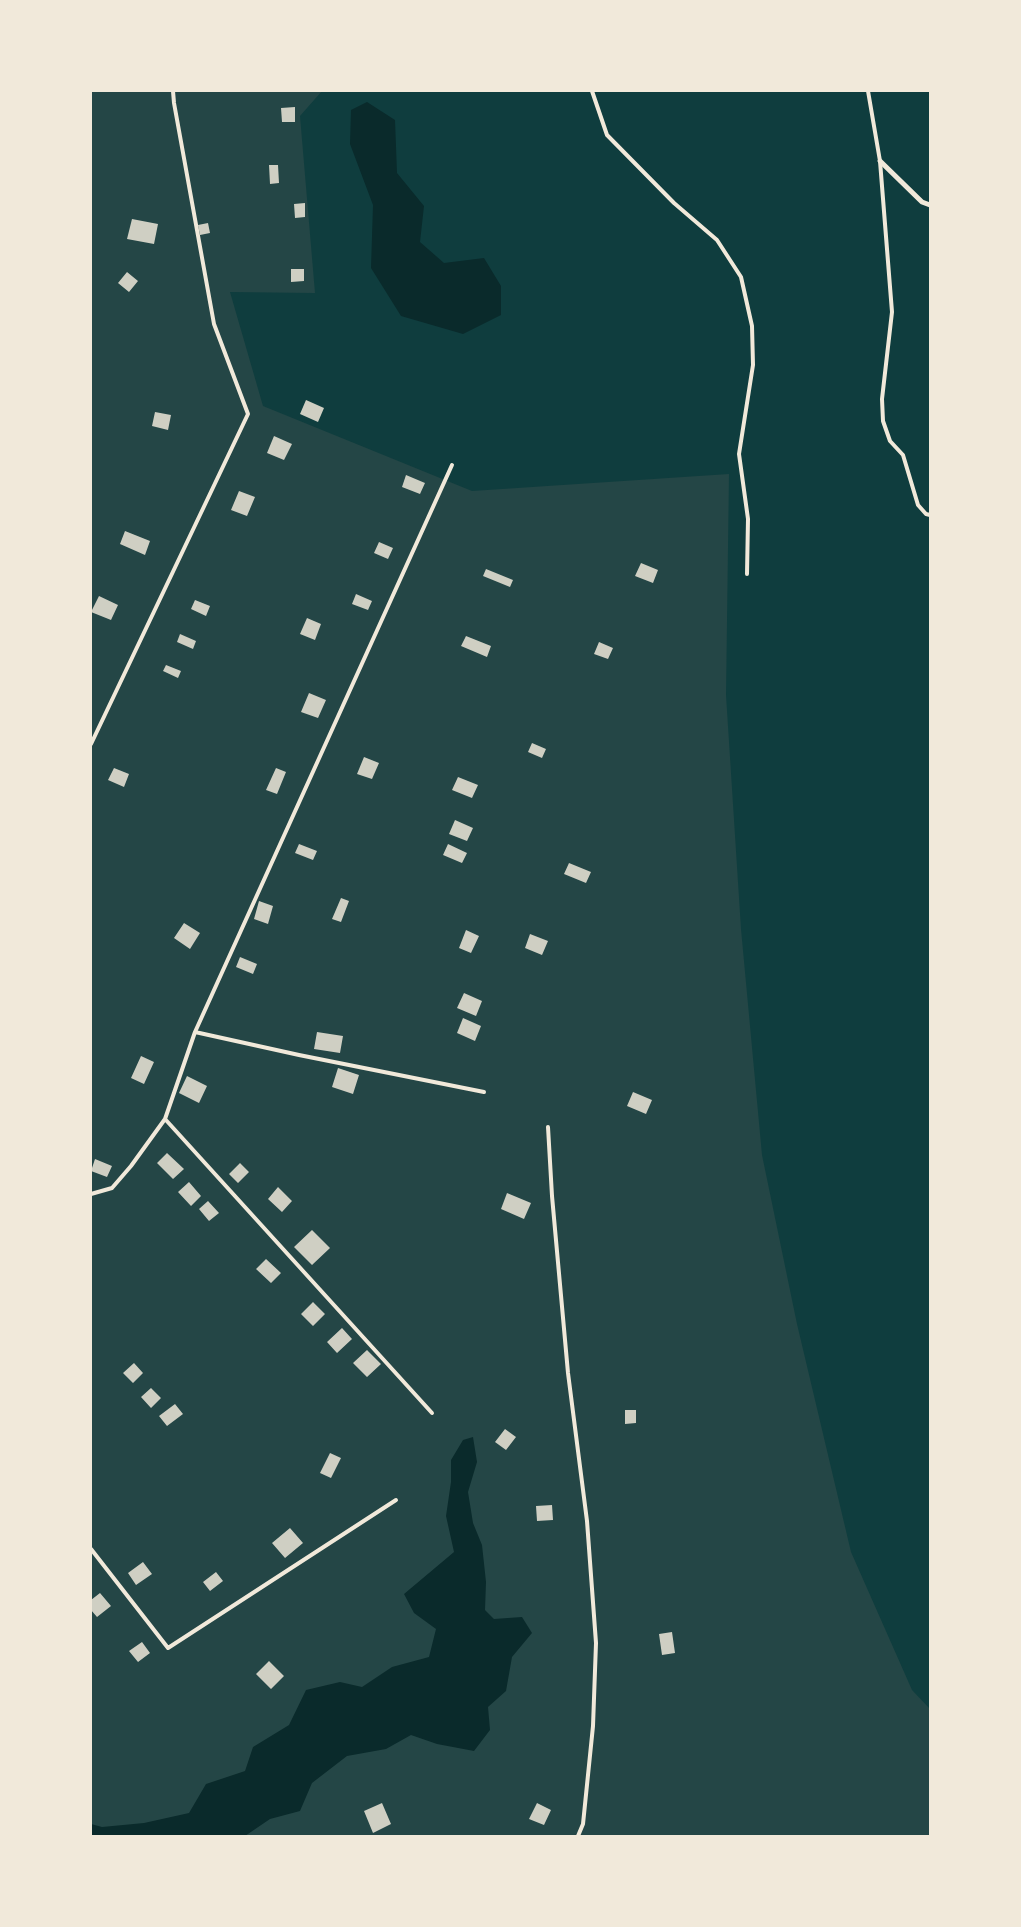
<!DOCTYPE html>
<style>
body{margin:0}
#map{position:relative;width:1021px;height:1927px;overflow:hidden;background:#0f3d3e;font-family:Literata,serif}
canvas{display:block}
.frame{position:absolute;inset:0;border:92px solid #f1e9da;pointer-events:none}
</style>
<div id="map">
<canvas width="1021" height="1927"></canvas>
<div class="frame"></div>
</div>
<script>
const c = document.querySelector('canvas').getContext('2d');
c.lineJoin = 'round';
function fill(path, color) { c.fillStyle = color; c.fill(path, 'evenodd'); }
const poly = rows => new Path2D(rows.map(r => 'M' + r).join(''));
function stroke(path, color, width, dash) { c.strokeStyle = color; c.lineWidth = width; c.lineCap = dash ? 'butt' : 'round'; c.setLineDash(dash || []); c.stroke(path); }
const green = poly([
 [91,91,322,91,300,116,315,293,230,292,263,406,472,491,729,474,726,695,741,929,762,1155,797,1324,851,1552,912,1690,930,1709,930,1836,91,1836]
]);
const water = poly([
 [367,102,395,120,397,173,424,206,420,242,444,263,484,258,501,286,501,315,463,334,401,316,371,268,373,205,350,144,351,110],
 [473,1437,477,1462,468,1492,473,1523,482,1545,486,1582,485,1610,494,1619,522,1617,532,1633,512,1657,506,1691,488,1707,490,1730,474,1751,437,1744,411,1735,386,1749,347,1756,312,1783,300,1811,270,1819,245,1836,91,1836,91,1824,102,1827,144,1823,189,1813,206,1784,245,1771,253,1747,289,1725,306,1690,340,1682,362,1687,392,1667,429,1657,436,1629,414,1613,404,1594,454,1552,446,1516,451,1482,451,1460,463,1440]
]);
const building = poly([
 [295,107,295,122,282,122,281,108],
 [269,165,278,165,279,183,270,184],
 [305,203,305,217,295,218,294,204],
 [132,219,158,224,154,244,127,239],
 [208,223,210,233,200,235,198,225],
 [291,269,304,269,304,281,291,282],
 [127,272,138,281,129,292,118,283],
 [306,400,324,408,318,422,300,414],
 [155,412,171,415,168,430,152,426],
 [274,436,292,444,284,460,267,453],
 [406,475,425,483,420,494,402,487],
 [239,491,255,497,247,516,231,510],
 [125,531,150,541,145,555,120,544],
 [379,542,393,548,388,559,374,553],
 [641,563,658,570,653,583,635,576],
 [486,569,513,580,510,587,483,576],
 [356,594,372,601,368,610,352,604],
 [99,596,118,605,111,620,91,612],
 [195,600,210,606,206,616,191,609],
 [307,618,321,624,315,640,300,634],
 [180,634,196,641,193,649,177,642],
 [466,636,491,646,487,657,461,646],
 [599,642,613,648,608,659,594,654],
 [166,665,181,671,178,678,163,671],
 [309,693,326,700,318,718,301,712],
 [532,743,546,749,542,758,528,752],
 [364,757,379,763,372,779,357,774],
 [114,768,129,774,124,787,108,780],
 [276,768,286,772,277,794,266,790],
 [458,777,478,785,472,798,452,790],
 [455,820,473,828,467,841,449,834],
 [299,844,317,851,313,860,295,853],
 [448,844,467,853,462,863,443,855],
 [569,863,591,872,586,883,564,874],
 [341,898,349,901,341,922,332,919],
 [259,901,273,906,268,924,254,919],
 [184,923,200,933,190,949,174,938],
 [466,930,479,936,471,953,459,948],
 [530,934,548,941,542,955,525,948],
 [240,957,257,964,253,974,236,967],
 [464,993,482,1001,476,1016,457,1008],
 [463,1018,481,1026,475,1041,457,1033],
 [317,1032,343,1036,340,1053,314,1049],
 [141,1056,154,1062,144,1084,131,1078],
 [338,1068,359,1075,353,1094,332,1087],
 [187,1076,207,1086,199,1103,179,1093],
 [633,1092,652,1100,646,1114,627,1106],
 [167,1153,184,1169,173,1179,157,1163],
 [95,1159,112,1166,107,1177,91,1171],
 [240,1163,249,1172,238,1183,229,1174],
 [189,1182,201,1196,191,1206,178,1192],
 [278,1187,292,1201,282,1212,268,1199],
 [507,1193,531,1203,524,1219,501,1209],
 [208,1201,219,1213,209,1221,199,1209],
 [312,1230,330,1248,312,1265,294,1247],
 [266,1259,281,1273,271,1283,256,1269],
 [313,1302,325,1314,313,1326,301,1314],
 [342,1328,352,1339,337,1353,327,1342],
 [367,1350,381,1364,367,1377,353,1363],
 [134,1363,143,1373,133,1383,123,1373],
 [151,1388,161,1398,151,1408,141,1397],
 [175,1404,183,1414,167,1426,159,1416],
 [625,1410,636,1410,636,1423,625,1424],
 [505,1429,516,1437,506,1450,495,1442],
 [330,1453,341,1458,331,1478,320,1473],
 [552,1505,553,1520,537,1521,536,1506],
 [290,1528,303,1543,285,1558,272,1543],
 [143,1562,152,1574,136,1585,128,1573],
 [216,1572,223,1581,210,1591,203,1582],
 [100,1593,111,1606,97,1617,91,1610,91,1600],
 [672,1632,675,1653,662,1655,659,1634],
 [142,1642,150,1653,138,1662,129,1651],
 [269,1661,284,1676,271,1689,256,1674],
 [382,1803,391,1824,373,1833,364,1811],
 [537,1803,551,1810,544,1825,529,1819]
]);
const service = poly([
 [592,91,607,135,674,203,717,240,741,277,752,326,753,365,739,454,748,519,747,574],
 [868,91,880,161,892,312,882,399,883,421,890,441,903,455,918,505,926,514,930,515],
 [91,744,248,414,214,324,174,103,173,91],
 [195,1032,299,1055,484,1092],
 [165,1119,432,1413],
 [548,1127,552,1196,568,1373,587,1521,596,1643,593,1726,583,1824,578,1836],
 [91,1194,112,1188,131,1166,165,1119,195,1032,452,465],
 [91,1549,168,1648,396,1500]
]);
const minor = poly([
 [880,161,922,202,930,205]
]);
fill(green, '#244646');
fill(water, '#0a2a2b');
fill(building, '#cfcfc3');
stroke(service, '#f1e9da', 4);
stroke(minor, '#f1e9da', 5);
</script>
